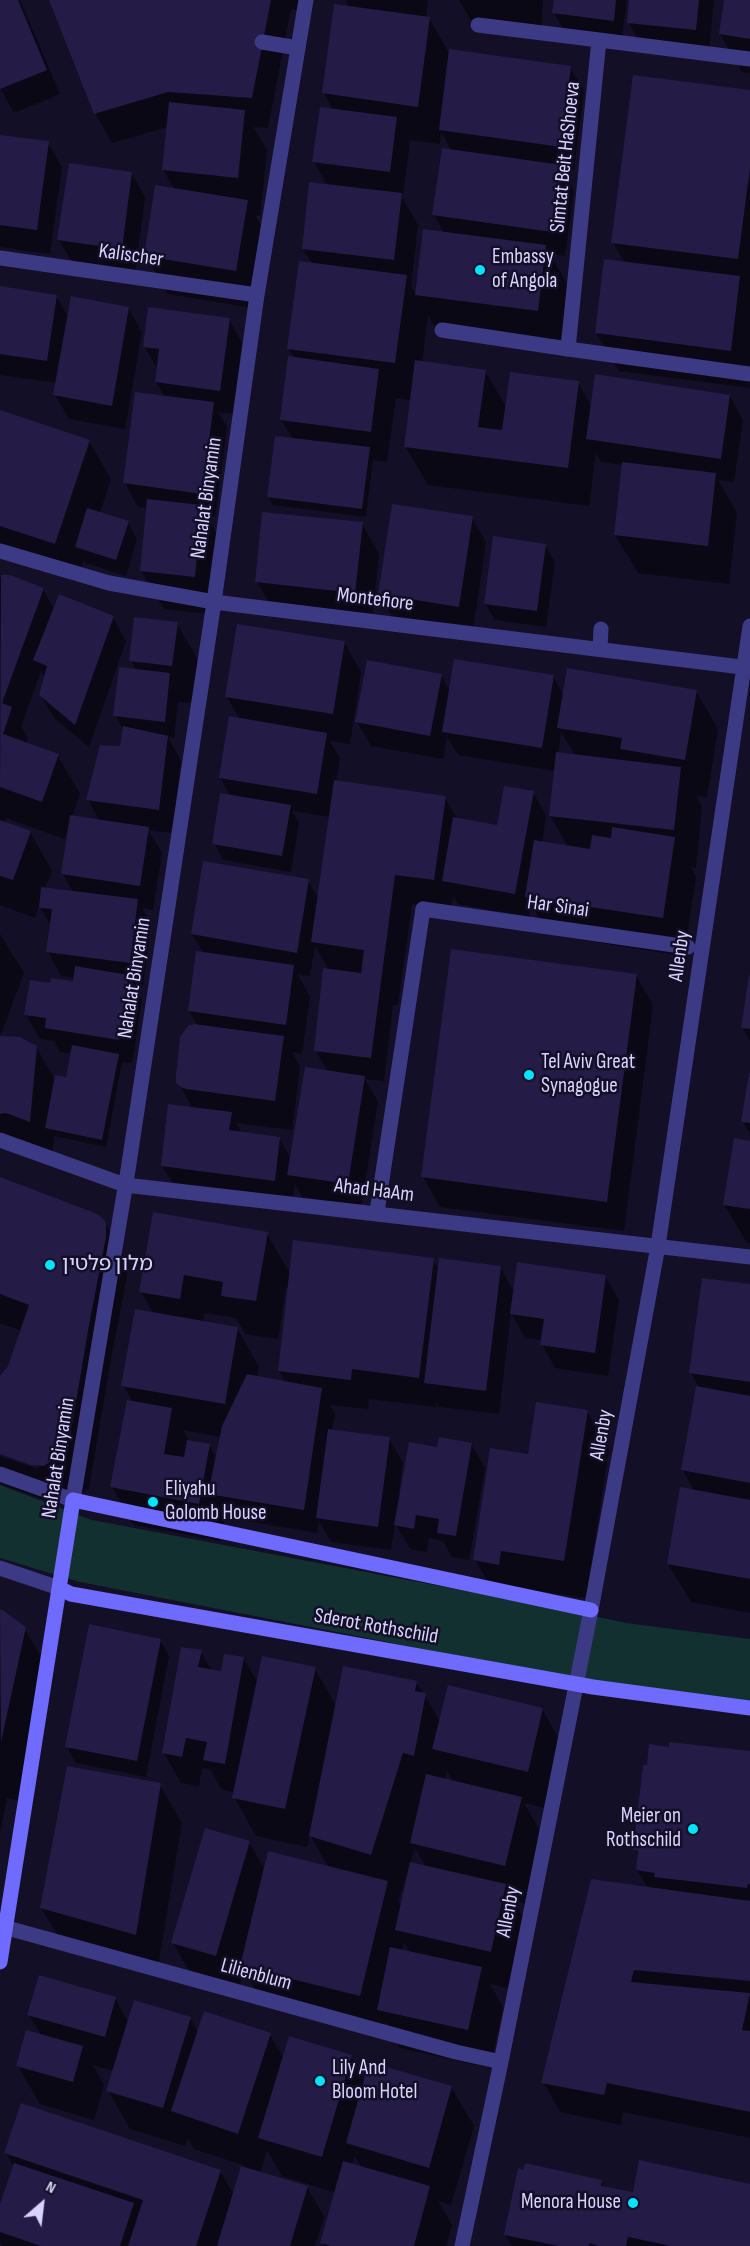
<!DOCTYPE html>
<meta charset="utf-8">
<style>
body{margin:0}
#map{position:relative;width:750px;height:2246px;overflow:hidden;background:#130f26;font-family:"Sofia Sans Condensed",sans-serif}
canvas{display:block}
.north{position:absolute;left:12px;top:2174px;width:60px;height:60px;-webkit-text-stroke:4px #130f26;paint-order:stroke;rotate:28deg;font-size:16px;font-weight:700;line-height:24px;text-align:center;color:#d9d4ff}
.north::after{content:'';display:block;margin:auto;width:21px;height:27px;background:#d9d4ff;clip-path:polygon(50% 0,100% 100%,50% 72%,0 100%)}
</style>
<div id="map">
<canvas width="750" height="2246"></canvas>
<div class="north">N</div>
</div>
<script>
const c = document.querySelector('canvas').getContext('2d');
c.lineJoin = 'round';
function fill(path, color) { c.fillStyle = color; c.fill(path, 'evenodd'); }
const poly = rows => new Path2D(rows.map(r => 'M' + r).join(''));
function stroke(path, color, width, dash) { c.strokeStyle = color; c.lineWidth = width; c.lineCap = dash ? 'butt' : 'round'; c.setLineDash(dash || []); c.stroke(path); }
function label(font, color, halo, rows, align = 'center') {
  c.font = font + ' "Sofia Sans Condensed","Noto Sans Hebrew",sans-serif'; c.lineWidth = 5; c.setLineDash([]); c.textBaseline = 'middle'; c.strokeStyle = halo; c.fillStyle = color; for (const [text, x, y, turn = 0] of rows) {
    c.save(); c.translate(x, y); c.rotate((+turn || 0) * Math.PI / 180); c.textAlign = isNaN(turn) ? turn : align; if (halo) c.strokeText(text, 0, 0); c.fillText(text, 0, 0); c.restore();
  }
}
const green = poly([
 [0,1485,92,1520,566,1610,626,1623,750,1639,750,1701,598,1683,80,1582,0,1558]
]);
const shadow = poly([
 [0,0,20,0,60,94,14,113,0,88],
 [50,0,300,0,298,10,291,9,268,128,253,127,267,150,260,216,255,215,269,239,258,309,168,294,146,256,175,190,163,170,168,127,112,143,95,113],
 [346,0,428,0,426,18,429,18,448,51,570,67,584,91,574,170,561,168,574,191,565,256,549,253,568,285,559,349,438,333,428,315,422,363,485,371,507,408,578,383,592,407,730,396,743,420,734,482,718,480,737,513,729,584,638,573,615,535,623,465,601,462,596,453,589,506,428,485,405,446,411,400,396,398,387,462,373,460,366,517,273,505,269,497,293,439,281,420,295,359,289,349,312,264,303,249,328,186,314,162,333,110,324,93,350,8],
 [441,132,452,151,434,215,444,233,416,294,411,286,418,225,401,195,403,195,410,142,408,140,440,144],
 [459,0,543,0,541,37,477,31],
 [555,0,627,0,622,37,563,29,554,13],
 [631,0,714,0,709,53,642,47,629,23],
 [726,0,750,0,750,73,742,72,720,34],
 [750,91,750,388,619,371,596,333,625,263,613,243],
 [0,136,48,143,62,167,50,254,0,247],
 [132,174,145,197,135,273,73,264,59,240],
 [0,288,56,296,69,318,128,308,142,332,125,429,69,419,55,395,57,383,0,375],
 [229,319,242,343,233,414,218,412,227,427,215,517,207,516,223,545,216,615,164,609,141,571,148,508,138,507,125,483,165,397,156,382,158,370,145,347],
 [0,411,89,441,111,479,100,513,128,522,137,539,126,576,86,563,84,560,77,582,0,556],
 [472,518,486,542,473,630,393,618,380,594],
 [362,524,379,554,372,622,274,611,257,582],
 [545,545,555,562,546,627,495,620,485,604],
 [2,577,43,589,54,609,113,617,126,641,89,747,54,718,40,694,45,678,41,671,21,726,28,738,26,744,58,756,80,794,72,817,100,822,88,799,121,748,124,731,115,715,136,670,131,660,177,624,199,662,194,703,178,702,174,738,168,737,181,761,172,833,148,830,162,853,153,910,142,908,151,924,143,986,133,985,142,1000,132,1063,122,1062,106,1147,54,1136,52,1159,0,1139,0,934,24,973,0,1037,36,1047,55,1080,67,1079,72,1054,60,1052,54,1041,40,1039,26,1015,51,985,74,983,75,978,61,976,48,952,51,926,39,906,35,918,0,905,0,578],
 [6,818,64,839,69,829,63,874,73,892,45,889,52,871,30,832,4,823],
 [344,642,361,672,350,744,330,741,340,758,336,782,445,798,458,820,498,827,533,792,546,816,542,843,568,847,550,815,555,771,458,755,447,737,443,759,371,746,357,722,441,675,450,692,553,676,564,696,696,691,718,729,707,797,696,796,702,807,696,868,691,867,696,877,684,956,549,935,531,904,529,917,458,904,453,896,451,910,412,904,398,1005,393,1005,384,1081,365,1079,378,1102,361,1208,303,1198,295,1184,291,1210,180,1195,162,1166,193,1109,178,1082,198,1026,189,1011,204,954,192,934,308,881,318,898,330,817,292,811,299,823,291,872,223,860,214,843,231,797,220,778,240,720,227,697],
 [561,732,576,756,558,754],
 [315,946,329,970,315,1050,328,1072,291,1159,279,1138,242,1133,236,1123,292,1130,300,1067,292,1052,302,1054,310,996,297,974,310,976],
 [636,975,653,1005,624,1231,440,1207,423,1177],
 [750,977,750,1041,742,1027],
 [750,1075,750,1134,743,1121],
 [750,1143,750,1243,747,1243,724,1204],
 [0,1179,105,1223,127,1262,127,1277,110,1364,89,1488,66,1504,54,1503,0,1484,0,1456,38,1469,39,1466,0,1453,0,1378,9,1367,22,1331,0,1323],
 [267,1234,291,1275,433,1260,439,1270,500,1267,514,1292,605,1276,619,1300,608,1376,555,1368,542,1344,542,1340,525,1338,511,1313,499,1414,439,1407,436,1402,436,1407,369,1399,368,1409,330,1405,335,1413,332,1431,389,1439,403,1463,399,1493,401,1493,438,1448,471,1444,485,1468,469,1560,452,1557,443,1541,429,1538,427,1552,410,1549,395,1523,391,1550,331,1542,319,1521,317,1533,225,1517,220,1541,134,1525,112,1487,133,1402,123,1385,154,1314,141,1292],
 [286,1288,289,1288,279,1371,286,1383,257,1378,259,1367,237,1328,203,1322,205,1313,236,1318,245,1334,278,1339],
 [183,1430,221,1437,217,1459,209,1445,190,1442],
 [750,1286,750,1613,691,1602,668,1564,695,1492,682,1469,700,1389,691,1373],
 [587,1411,609,1450,586,1598,523,1589,521,1602,497,1598,475,1560,529,1455],
 [2,1611,24,1628,52,1675,25,1802,7,1798,0,1833,0,1617],
 [160,1640,169,1656,146,1777,76,1763,67,1747],
 [201,1652,212,1671,222,1673,244,1659,258,1683,315,1669,336,1706,416,1682,440,1721,542,1709,564,1748,549,1809,524,1803,543,1836,527,1904,513,1900,527,1924,512,1989,490,1984,503,2007,490,2068,400,2048,385,2021,382,2034,264,2005,244,1971,237,1994,195,1981,173,1943,249,1842,265,1870,329,1868,310,1835,307,1847,256,1836,234,1797,235,1792,222,1790,210,1769,202,1768,199,1786,181,1783,164,1753],
 [447,1771,453,1782,445,1780],
 [415,1848,426,1867,410,1864],
 [407,1875,409,1876,402,1907,398,1901],
 [404,1942,410,1953,402,1951],
 [750,1752,750,2138,623,2112,621,2125,560,2112,543,2082,648,1888,637,1870,639,1857,635,1850],
 [160,1785,182,1823,157,1973,64,1946,41,1908],
 [115,1998,128,2022,190,2018,198,2032,270,2035,284,2059,351,2057,365,2081,451,2087,474,2126,451,2205,438,2201,452,2225,446,2246,324,2246,322,2243,336,2193,282,2176,267,2150,260,2173,307,2187,324,2217,315,2246,3,2246,0,2241,0,2209,14,2167,6,2153,220,2171,234,2195,243,2165,194,2149,188,2138,185,2146,130,2129,108,2090,114,2071,93,2065,104,2085,94,2120,40,2104,18,2066,41,2035,29,2015],
 [355,2156,362,2168,352,2165],
 [601,2181,605,2188,634,2194,750,2185,750,2246,512,2246,505,2235]
]);
const building = poly([
 [0,0,18,0,47,70,0,89],
 [49,0,271,0,252,98,168,92,94,114],
 [554,0,616,0,614,21,552,13],
 [629,0,699,0,696,30,627,23],
 [724,0,750,0,750,39,719,34],
 [334,4,430,17,418,107,322,93],
 [449,49,571,66,561,147,439,130],
 [633,75,750,90,750,168,738,259,611,243],
 [169,102,245,110,238,178,162,170],
 [320,107,397,117,390,172,312,162],
 [0,135,49,141,37,230,0,225],
 [442,148,562,165,552,232,432,215],
 [69,163,132,172,122,249,57,240],
 [309,182,402,193,394,260,302,249],
 [155,185,248,200,236,271,144,256],
 [423,229,546,245,538,311,415,295],
 [604,259,740,276,731,351,595,333],
 [299,261,407,275,395,363,287,349],
 [0,286,57,295,47,361,0,354],
 [71,296,129,307,112,406,53,395],
 [148,307,230,318,220,391,155,382,159,349,143,347],
 [288,356,379,369,371,432,280,420],
 [415,360,486,370,478,427,502,430,510,372,579,381,568,468,404,447],
 [595,374,730,395,721,459,586,439],
 [135,392,214,402,202,494,123,483],
 [0,410,90,440,55,544,0,526],
 [275,436,370,447,362,509,267,497],
 [622,462,716,473,708,546,614,535],
 [147,499,202,505,195,577,140,571],
 [392,504,473,516,459,607,378,594],
 [87,508,129,521,116,560,75,547],
 [262,512,363,522,355,593,255,582],
 [493,536,546,544,537,611,484,604],
 [1,575,10,575,44,588,2,703,12,707,3,734,59,754,42,802,0,787],
 [59,594,114,616,75,725,39,695,47,666,33,660],
 [134,617,178,622,172,666,129,661],
 [237,624,345,641,333,714,225,697],
 [454,659,554,675,542,748,442,732],
 [367,660,442,674,430,736,355,722],
 [119,667,170,673,165,722,113,716],
 [567,668,697,690,685,760,620,749,622,738,557,728],
 [229,716,327,733,317,794,219,778],
 [123,726,168,736,159,810,86,800,100,745,120,746],
 [556,752,681,767,674,830,549,816],
 [334,780,446,796,434,880,395,875,371,1058,314,1051,323,968,361,973,364,950,311,942],
 [504,786,534,791,515,894,442,881,453,817,497,825],
 [220,793,291,805,282,856,212,844],
 [70,815,149,827,140,886,61,874],
 [0,820,31,831,13,880,0,876],
 [612,827,675,837,663,918,525,897,534,840,590,849,592,835,611,838],
 [203,861,309,879,297,953,191,934],
 [41,887,138,899,130,963,46,952,52,909,39,908],
 [451,949,637,974,607,1202,421,1177],
 [196,951,294,965,286,1025,188,1011],
 [75,966,129,975,119,1040,45,1028,46,1018,24,1015,30,980,50,983,51,978,73,981],
 [749,975,750,976,750,1029,741,1028],
 [194,1024,284,1036,275,1101,186,1089,181,1087,176,1083,176,1075,180,1037,188,1026],
 [0,1036,20,1037,37,1046,30,1122,6,1113,0,1114],
 [72,1045,119,1054,102,1140,45,1128,55,1075,66,1077],
 [305,1067,365,1076,348,1184,287,1175],
 [749,1073,750,1073,750,1123,741,1122],
 [168,1104,232,1112,229,1130,280,1137,275,1181,161,1166],
 [734,1138,750,1141,750,1209,723,1205],
 [0,1177,87,1210,99,1215,106,1222,106,1237,89,1325,68,1449,44,1466,31,1465,0,1454,0,1376,8,1366,29,1305,0,1294],
 [153,1212,268,1232,256,1301,221,1296,223,1282,184,1275,180,1299,139,1292],
 [293,1240,434,1258,419,1378,352,1369,351,1380,278,1371],
 [439,1258,501,1266,486,1391,424,1383],
 [517,1262,606,1275,595,1353,540,1345,544,1319,510,1314],
 [702,1278,750,1284,750,1382,689,1373],
 [135,1309,238,1327,225,1404,121,1386],
 [247,1374,322,1388,304,1510,208,1494,222,1426],
 [696,1386,750,1396,750,1483,681,1470],
 [127,1400,172,1408,164,1454,184,1457,187,1440,210,1444,199,1504,110,1487],
 [536,1402,588,1410,564,1561,501,1551,499,1565,473,1560,490,1448,528,1454],
 [328,1429,390,1437,378,1527,316,1518],
 [439,1437,472,1443,456,1536,437,1533,439,1519,416,1515,414,1529,394,1525,409,1442,437,1447],
 [680,1487,750,1500,750,1579,667,1564],
 [1,1609,26,1627,1,1742,0,1613],
 [89,1624,161,1639,137,1761,65,1747],
 [181,1647,202,1650,198,1667,221,1671,224,1654,244,1657,225,1764,203,1760,207,1742,186,1738,182,1757,162,1753],
 [262,1656,316,1667,285,1809,232,1798],
 [343,1666,417,1681,415,1691,426,1693,414,1756,403,1753,371,1855,309,1836],
 [448,1685,543,1708,528,1772,432,1749],
 [669,1742,750,1751,750,1884,748,1884,747,1888,654,1877,655,1873,636,1870,638,1851,633,1850,643,1765,647,1765,649,1744,669,1747],
 [67,1766,161,1783,136,1935,40,1908],
 [426,1774,522,1797,505,1866,410,1843],
 [205,1828,250,1841,216,1956,171,1943],
 [268,1851,388,1881,360,1996,240,1966],
 [410,1862,506,1884,491,1952,395,1930],
 [591,1879,750,1901,750,1981,634,1970,631,1982,750,1993,742,2030,750,2031,750,2112,607,2083,604,2095,541,2083],
 [390,1947,482,1967,468,2030,377,2010],
 [39,1975,116,1997,105,2037,27,2015],
 [134,2000,191,2017,163,2108,106,2091],
 [204,2011,271,2033,238,2134,171,2111],
 [26,2030,83,2046,73,2082,16,2066],
 [289,2036,352,2055,322,2157,258,2138],
 [369,2062,452,2086,429,2168,346,2143],
 [21,2103,221,2170,196,2246,128,2246,143,2200,4,2153],
 [639,2160,750,2184,750,2246,671,2246,628,2237,626,2246,599,2246,589,2243,589,2246,559,2246,504,2235,518,2168,523,2170,525,2163,602,2180,601,2186,633,2192],
 [343,2161,430,2186,414,2246,331,2246,320,2243],
 [14,2163,134,2203,120,2246,41,2246,0,2232,0,2204],
 [241,2166,308,2186,290,2246,217,2246]
]);
const lane = poly([
 [262,42,298,48],
 [442,330,568,349],
 [600,648,601,629],
 [377,1212,423,909]
]);
const street = poly([
 [478,25,599,40],
 [750,59,599,40,568,349,750,374],
 [0,258,257,295],
 [0,551,109,583,214,602,750,668],
 [423,909,688,947],
 [0,1140,125,1185,750,1257],
 [0,1474,73,1500,128,1170,214,602,257,295,306,0],
 [0,1568,59,1588],
 [0,1926,456,2052,501,2062],
 [462,2246,501,2062,591,1610,658,1246,750,626]
]);
const secondary = poly([
 [59,1588,71,1594,593,1687,750,1708],
 [0,1962,73,1500,591,1610]
]);
const markers = [
 [480,270,6,"#00e5ff"],
 [529,1075,6,"#00e5ff"],
 [50,1265,6,"#00e5ff"],
 [153,1502,6,"#00e5ff"],
 [693,1829,6,"#00e5ff"],
 [320,2081,6,"#00e5ff"],
 [633,2203,6,"#00e5ff"]
];
const streetNames = [
 ["Simtat Beit HaShoeva",566,157,-84],
 ["Kalischer",131,256,8],
 ["Nahalat Binyamin",207,498,-82],
 ["Montefiore",375,600,7],
 ["Har Sinai",558,907,8],
 ["Allenby",680,956,-82],
 ["Nahalat Binyamin",135,978,-81],
 ["Ahad HaAm",374,1191,7],
 ["Allenby",602,1435,-80],
 ["Nahalat Binyamin",59,1458,-81],
 ["Sderot Rothschild",376,1627,10],
 ["Allenby",509,1912,-79],
 ["Lilienblum",256,1975,15]
];
const poiNames = [
 ["Embassy",492,258],
 ["of Angola",492,282],
 ["Tel Aviv Great",541,1063],
 ["Synagogue",541,1087],
 ["מלון פלטין",62,1265],
 ["Eliyahu",165,1490],
 ["Golomb House",165,1514],
 ["Meier on",681,1817,"right"],
 ["Rothschild",681,1841,"right"],
 ["Lily And",332,2069],
 ["Bloom Hotel",332,2093],
 ["Menora House",621,2203,"right"]
];
fill(green, '#12302f');
fill(shadow, '#0007');
fill(building, '#241b47');
stroke(lane, '#3d3a85', 15);
stroke(street, '#3d3a85', 15);
stroke(secondary, '#6f6bff', 15);
for (const [x, y, r, color] of markers) { const dot = new Path2D(); dot.arc(x, y, r, 0, 2 * Math.PI); c.fillStyle = color; c.fill(dot); stroke(dot, '#130f26', 2); }
label('21px', '#d9d4ff', '#130f26', streetNames);
label('21px', '#d9d4ff', '#130f26', poiNames, 'left');
</script>
